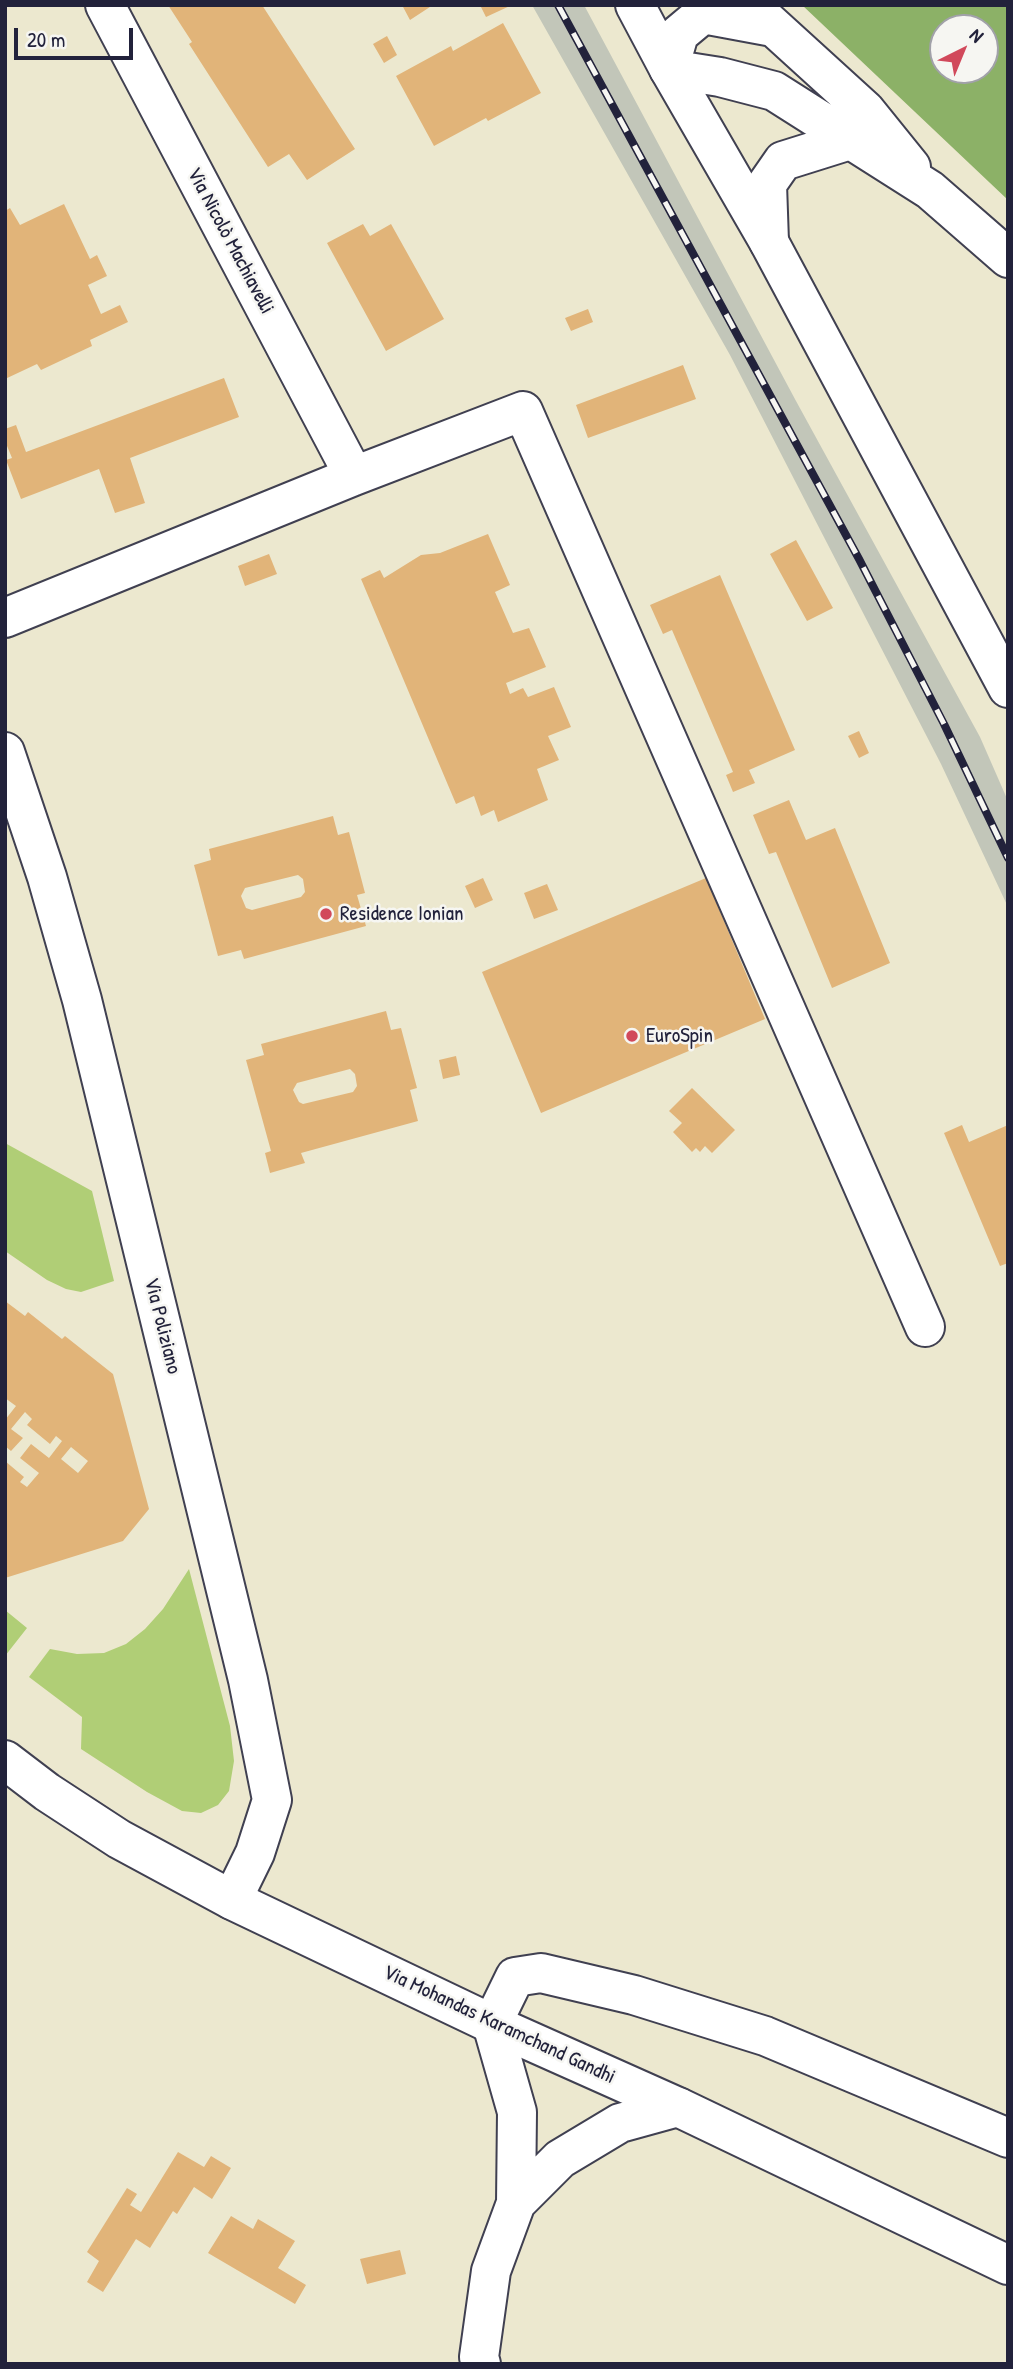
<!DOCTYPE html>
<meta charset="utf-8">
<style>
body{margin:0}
#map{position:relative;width:1013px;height:2369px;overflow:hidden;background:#ece8cf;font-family:"Patrick Hand",sans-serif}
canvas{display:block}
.frame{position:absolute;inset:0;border:7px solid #22223b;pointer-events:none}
.north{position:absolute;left:929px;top:14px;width:70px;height:70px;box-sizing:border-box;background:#f6f6f2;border:2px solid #a1a1a9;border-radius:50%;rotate:43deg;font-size:19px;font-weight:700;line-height:28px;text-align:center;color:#22223b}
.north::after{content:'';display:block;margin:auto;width:24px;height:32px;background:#d1495b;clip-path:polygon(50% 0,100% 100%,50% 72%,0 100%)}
.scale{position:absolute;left:14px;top:28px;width:119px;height:32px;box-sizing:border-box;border:4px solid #22223b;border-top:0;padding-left:9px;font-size:21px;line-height:24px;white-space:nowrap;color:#22223b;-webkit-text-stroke:5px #f6f6f2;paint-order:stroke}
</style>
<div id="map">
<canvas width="1013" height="2369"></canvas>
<div class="frame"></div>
<div class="north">N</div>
<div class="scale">20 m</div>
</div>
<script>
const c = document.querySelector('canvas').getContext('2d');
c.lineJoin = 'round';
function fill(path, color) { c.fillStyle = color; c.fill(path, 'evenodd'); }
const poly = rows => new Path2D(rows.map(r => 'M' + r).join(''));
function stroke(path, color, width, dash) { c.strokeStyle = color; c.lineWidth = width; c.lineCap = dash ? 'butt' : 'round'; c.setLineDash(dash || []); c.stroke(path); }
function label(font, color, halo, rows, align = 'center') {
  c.font = font + ' "Patrick Hand",sans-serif'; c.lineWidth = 5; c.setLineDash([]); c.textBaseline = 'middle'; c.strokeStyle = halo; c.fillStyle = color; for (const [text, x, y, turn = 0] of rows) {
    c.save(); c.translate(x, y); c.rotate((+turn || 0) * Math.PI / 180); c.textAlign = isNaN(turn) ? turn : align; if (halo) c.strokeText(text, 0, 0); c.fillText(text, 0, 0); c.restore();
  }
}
const industrial = poly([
 [532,5,584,5,796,401,980,737,1008,801,1008,907,941,764,730,355]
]);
const green = poly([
 [5,1143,92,1191,114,1281,81,1292,66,1289,47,1280,5,1251],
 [189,1569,230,1726,234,1761,229,1791,218,1805,201,1813,182,1811,147,1792,81,1749,82,1717,29,1677,50,1649,77,1654,104,1653,126,1644,145,1629,163,1609],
 [5,1610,27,1628,5,1656]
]);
const forest = poly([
 [802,5,1008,5,1008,200],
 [943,28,985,28,985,70,943,70]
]);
const building = poly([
 [168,5,262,5,355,149,307,180,289,154,268,167,189,44,192,42],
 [402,5,433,5,410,20],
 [480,5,512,5,486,17],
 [503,23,541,93,488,121,486,118,434,146,396,76,451,46,453,51],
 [387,36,397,55,384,63,373,44],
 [64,204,90,259,97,255,107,276,88,285,101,314,120,305,128,322,90,340,92,346,41,370,37,364,5,379,7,354,5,211,10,208,20,225],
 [363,224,370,236,391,224,444,319,386,351,327,243],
 [588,309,593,322,571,331,565,318],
 [683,365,696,399,588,438,576,405],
 [224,378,239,417,130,458,145,503,115,513,99,469,21,499,6,460,12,458,5,441,5,429,16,425,26,452],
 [488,534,510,585,495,592,513,633,529,628,546,667,506,683,510,694,523,688,528,697,554,687,571,727,548,736,559,760,537,769,548,800,498,822,494,810,481,816,474,796,456,804,361,579,380,570,384,578,421,555,440,553],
 [796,540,833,608,807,621,770,554],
 [269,554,277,574,245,586,238,566],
 [720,575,795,750,749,770,755,783,733,792,726,775,733,772,672,630,663,634,650,605],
 [859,731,869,753,859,758,848,736],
 [789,800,806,840,835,828,890,963,832,988,776,852,769,854,753,815],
 [333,816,338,835,349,832,365,893,357,895,366,926,244,959,241,950,218,956,194,865,211,860,209,849],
 [298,875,303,879,305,892,301,897,252,910,246,908,241,896,245,888],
 [483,878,493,900,475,908,465,886],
 [706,878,765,1019,541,1113,482,972],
 [547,884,558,910,534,919,524,893],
 [386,1011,391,1030,401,1028,417,1088,410,1090,418,1121,301,1153,305,1163,270,1173,265,1153,271,1151,246,1060,264,1055,261,1044],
 [350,1069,355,1074,357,1086,353,1092,303,1104,299,1102,293,1090,297,1083],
 [456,1056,460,1075,443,1079,439,1060],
 [692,1088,735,1130,712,1153,705,1146,700,1152,696,1148,692,1152,673,1132,682,1123,669,1111],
 [962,1125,969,1142,1008,1125,1008,1263,1000,1266,944,1133],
 [5,1301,25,1316,28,1312,62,1339,65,1336,113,1374,149,1509,123,1541,5,1578,5,1461,24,1477,20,1482,27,1487,39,1473,20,1458,31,1444,49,1458,62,1441,56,1436,50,1444,27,1425,32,1419,25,1412,11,1429,23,1438,11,1451,5,1446,5,1420,16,1406,5,1398],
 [71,1447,88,1461,78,1473,61,1459],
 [178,2152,204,2167,211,2156,231,2168,212,2199,194,2187,177,2214,173,2211,150,2248,136,2239,103,2292,87,2282,99,2261,87,2252,127,2188,137,2194,130,2205,141,2212],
 [231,2216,253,2229,258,2219,295,2241,278,2268,306,2285,295,2304,208,2253],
 [400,2250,406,2274,367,2284,360,2259]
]);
const minor = poly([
 [105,5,354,476],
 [754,9,865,110,911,167],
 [773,27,703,14,679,34,669,69,720,77,774,91,930,190,1008,258],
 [769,242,767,184,783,161,850,140],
 [5,618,354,476,523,411,925,1327],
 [5,752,47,877,82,1000,248,1680,272,1800,255,1853,232,1900],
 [516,2203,560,2159,620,2123,678,2107],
 [481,2364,479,2357,491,2271,516,2203,517,2112,492,2024,515,1977,541,1973,634,1995,765,2036,1008,2138]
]);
const major = poly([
 [635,5,669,69,769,242,1008,688],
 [5,1760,47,1792,119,1839,232,1900,492,2024,678,2107,1008,2265]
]);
const rail = poly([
 [558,5,859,559,944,724,1008,858]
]);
const markers = [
 [326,914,7,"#d1495b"],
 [632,1036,7,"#d1495b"]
];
const streetNames = [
 ["Via Nicolò Machiavelli",230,241,62],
 ["Via Poliziano",162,1326,76],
 ["Via Mohandas Karamchand Gandhi",499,2025,25]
];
const poiNames = [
 ["Residence Ionian",340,914],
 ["EuroSpin",646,1036]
];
fill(industrial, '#c2c6b9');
fill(green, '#b0ce76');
fill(forest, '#8cb167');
fill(building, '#e1b479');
stroke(minor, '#404051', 42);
stroke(major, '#404051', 42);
stroke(minor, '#fff', 38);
stroke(major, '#fff', 38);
stroke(rail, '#22223b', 8);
stroke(rail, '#f6f6f2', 5, [16]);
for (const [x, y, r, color] of markers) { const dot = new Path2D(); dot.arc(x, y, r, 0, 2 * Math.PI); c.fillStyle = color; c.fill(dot); stroke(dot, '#f6f6f2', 2.5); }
label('21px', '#22223b', '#f6f6f2', streetNames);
label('21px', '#22223b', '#f6f6f2', poiNames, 'left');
</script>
